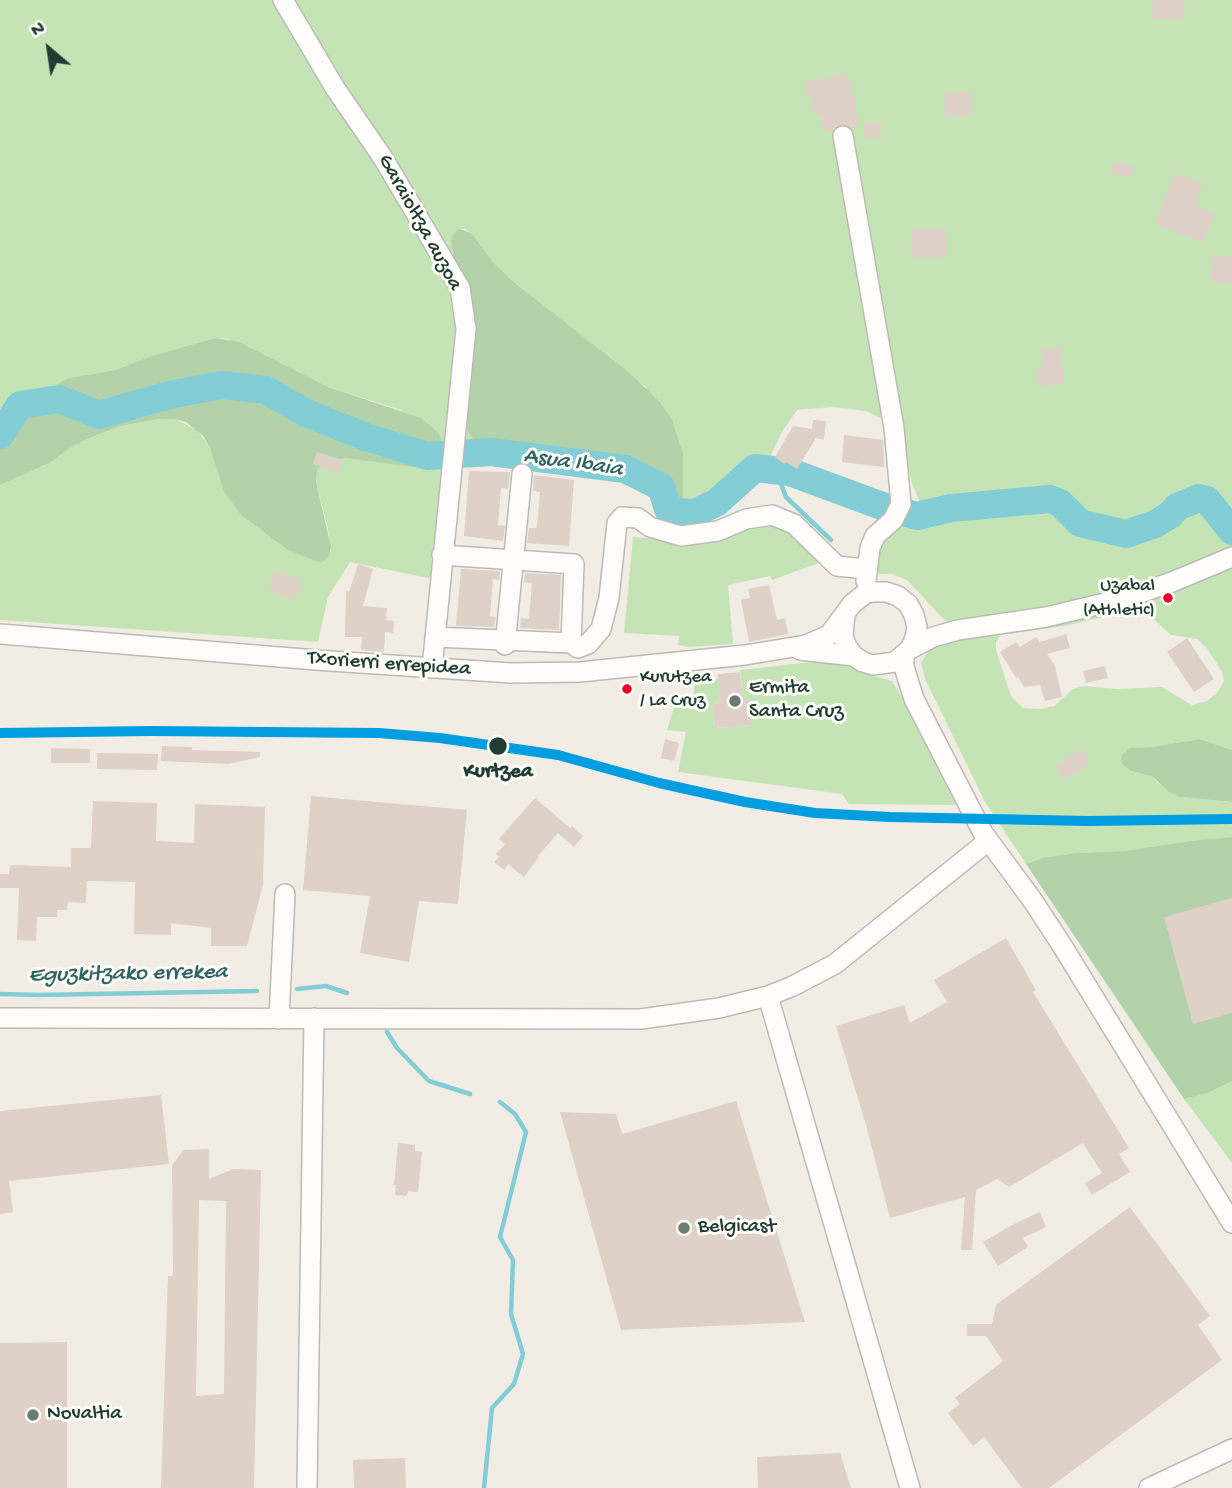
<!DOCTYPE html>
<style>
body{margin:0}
#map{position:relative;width:1232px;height:1488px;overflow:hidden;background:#f2ede4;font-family:"Gochi Hand",sans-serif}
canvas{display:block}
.north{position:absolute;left:14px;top:14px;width:70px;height:70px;-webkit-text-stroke:5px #fdfcf7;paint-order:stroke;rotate:331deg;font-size:19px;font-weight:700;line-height:28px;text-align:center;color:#1f3d34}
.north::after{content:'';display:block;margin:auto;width:24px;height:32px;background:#1f3d34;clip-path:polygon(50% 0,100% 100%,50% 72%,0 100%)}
</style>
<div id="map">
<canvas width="1232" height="1488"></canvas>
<div class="north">N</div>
</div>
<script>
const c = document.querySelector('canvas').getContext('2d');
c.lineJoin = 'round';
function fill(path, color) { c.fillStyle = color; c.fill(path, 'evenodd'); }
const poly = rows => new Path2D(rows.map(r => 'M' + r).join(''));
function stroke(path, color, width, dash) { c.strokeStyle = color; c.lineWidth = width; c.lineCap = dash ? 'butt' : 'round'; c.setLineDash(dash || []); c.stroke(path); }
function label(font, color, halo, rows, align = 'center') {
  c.font = font + ' "Gochi Hand",sans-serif'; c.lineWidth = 6; c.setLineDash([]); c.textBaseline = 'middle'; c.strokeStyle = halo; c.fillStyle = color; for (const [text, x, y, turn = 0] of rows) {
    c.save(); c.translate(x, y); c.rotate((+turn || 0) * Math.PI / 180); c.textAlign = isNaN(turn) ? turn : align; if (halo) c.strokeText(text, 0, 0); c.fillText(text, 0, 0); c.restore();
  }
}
const green = poly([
 [0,0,1232,0,1232,750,1200,739,1151,747,1130,748,1131,771,1153,777,1158,783,1181,797,1232,802,1232,837,1197,840,1124,851,1077,853,1045,857,1026,864,985,802,925,679,921,663,946,622,907,580,892,574,877,574,877,558,885,538,909,518,926,518,912,483,903,447,882,419,866,411,832,407,797,410,782,432,765,467,746,488,734,497,702,509,678,509,683,497,646,387,515,283,494,263,466,229,460,229,459,282,462,422,484,457,450,459,401,410,328,387,227,339,216,338,154,355,115,370,69,378,0,428],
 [1139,609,1148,614,1171,635,1197,639,1207,648,1222,672,1224,681,1217,693,1207,701,1192,705,1162,687,1117,689,1083,686,1073,689,1054,706,1041,709,1023,708,1011,696,996,650,996,642,1001,635,1064,626],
 [159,419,175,419,197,430,210,448,241,515,286,549,331,552,328,529,316,482,317,469,323,464,346,458,451,461,433,579,350,562,328,597,318,642,0,620,0,485,49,463,75,445,92,437,121,426],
 [760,521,783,526,822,562,772,580,770,576,728,585,733,644,689,647,678,645,679,636,624,633,633,537,687,541],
 [838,659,873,676,892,681,908,707,956,805,849,804,842,794,678,772,686,732,667,730,676,701,693,698,695,682,719,679,720,703,713,704,715,728,751,725,750,699,743,699,740,670],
 [1232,1081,1232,1163,1184,1099,1208,1093]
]);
const forest = poly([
 [460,229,471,233,494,263,515,283,632,375,659,401,672,420,683,454,683,497,678,509,654,501,627,474,596,462,484,457,462,422,451,390,451,368,459,322,459,283,451,241,453,234],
 [216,338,239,342,328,387,421,418,438,432,451,461,414,467,346,458,323,464,317,470,316,482,331,547,329,556,321,563,286,549,241,515,224,491,210,448,203,436,186,422,175,419,159,419,121,426,92,437,75,445,49,463,0,485,0,428,61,382,69,378,115,370,154,355],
 [1200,739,1232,750,1232,802,1181,797,1169,792,1153,777,1131,771,1122,764,1121,759,1123,754,1130,748,1151,747],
 [1232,837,1232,1081,1208,1093,1184,1099,1026,864,1045,857,1077,853,1124,851,1197,840]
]);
const stream = poly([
 [776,471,786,497,831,540],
 [297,989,326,986,347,993],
 [0,994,39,995,257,991],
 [387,1032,397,1048,429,1081,470,1094],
 [484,1488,492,1408,514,1384,523,1354,511,1314,513,1260,500,1237,526,1132,515,1114,500,1102]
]);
const river = poly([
 [0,435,20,405,59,399,99,415,169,395,222,385,266,390,306,413,366,437,427,456,491,452,625,469,661,487,668,509,692,514,716,503,755,468,790,472,882,506,917,516,951,508,1050,499,1060,503,1080,523,1126,534,1155,524,1170,515,1177,507,1199,498,1207,500,1232,531]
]);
const building = poly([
 [1153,0,1185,0,1184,19,1152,19],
 [848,73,860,125,850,127,840,124,832,131,824,132,821,115,814,116,810,94,806,95,804,82],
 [970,91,973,115,946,118,944,93],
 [865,123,882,123,881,138,864,139],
 [1113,162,1134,165,1132,177,1111,174],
 [1175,173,1203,184,1195,205,1215,214,1203,243,1155,224],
 [912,229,947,229,947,258,912,258],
 [1213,254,1232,257,1232,284,1209,281],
 [1060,347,1065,383,1039,388,1036,366,1043,365,1041,348],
 [813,420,826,421,824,440,816,438,797,469,786,462,784,464,775,457,793,426,812,429],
 [844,435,883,440,884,467,842,462],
 [317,452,343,460,339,473,313,464],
 [469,471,510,472,508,489,501,488,498,525,505,526,503,541,464,536],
 [534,475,574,480,569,546,527,543,529,528,537,528,540,492,533,491],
 [358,564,373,569,363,606,387,608,386,620,394,621,393,633,385,632,384,652,361,650,362,637,345,637,346,591,349,592],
 [461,569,500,571,499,580,493,579,490,616,496,617,494,627,456,626],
 [275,571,302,580,295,600,268,591],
 [525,573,561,575,559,630,520,628,521,618,529,619,532,583,524,582],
 [769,585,777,620,785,618,788,634,749,642,741,600,750,598,748,589],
 [1066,634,1070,648,1047,654,1055,666,1062,697,1045,701,1040,685,1024,687,1018,677,1016,678,1000,652,1016,642,1020,647,1036,637,1040,642],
 [1187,638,1214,679,1194,692,1167,652],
 [1105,666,1108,678,1086,683,1083,671],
 [740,672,743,699,750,699,751,725,715,728,713,704,720,703,718,674],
 [665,739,679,743,674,761,661,758],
 [162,746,192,747,192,750,260,752,260,757,228,764,161,761],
 [51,748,90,749,90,763,51,763],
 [1082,748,1089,760,1086,766,1064,780,1055,767],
 [97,753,158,754,157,770,97,769],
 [311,796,467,810,458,904,419,901,409,962,360,953,370,896,303,890],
 [535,798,570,828,572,826,583,836,574,847,558,833,538,856,539,857,524,877,508,864,504,870,494,862,499,857,496,854,505,844,499,839],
 [93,801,157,803,156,841,194,843,195,804,265,807,263,885,247,946,211,946,211,928,171,923,171,935,134,934,135,882,87,881,86,903,68,902,67,910,57,910,57,917,37,917,36,941,17,940,19,888,0,888,0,874,9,874,10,865,71,867,71,848,91,848],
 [1232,898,1232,1013,1193,1024,1164,917],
 [1006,938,1036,990,1033,992,1129,1148,1119,1154,1130,1172,1092,1195,1085,1183,1102,1173,1083,1143,1009,1187,997,1179,976,1190,972,1250,961,1250,965,1197,890,1218,866,1125,836,1026,904,1005,910,1023,947,1002,934,980],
 [161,1095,169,1164,9,1181,13,1212,0,1214,0,1111],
 [736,1101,805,1322,621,1330,560,1112,616,1114,622,1134],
 [398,1143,415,1145,415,1151,422,1152,418,1192,408,1191,407,1196,395,1195,396,1185,394,1185],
 [209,1149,209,1179,233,1169,261,1170,254,1488,161,1488,168,1276,173,1276,172,1165,184,1150],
 [199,1200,226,1201,224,1394,196,1396],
 [1130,1207,1210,1316,1198,1325,1222,1360,1049,1488,1022,1488,984,1437,973,1446,948,1413,960,1404,955,1398,1003,1361,986,1336,967,1336,967,1324,992,1324,996,1305],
 [1040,1212,1046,1227,1023,1238,1028,1247,998,1266,983,1242,1012,1225],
 [67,1342,67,1488,0,1488,0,1343],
 [840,1453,851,1488,758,1488,757,1457],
 [405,1458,406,1488,354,1488,353,1460]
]);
const minor = poly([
 [283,0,335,88,383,158,460,288,466,329,432,668],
 [843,136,894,428,901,504,893,520,875,536,870,548,866,581],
 [442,555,574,564,571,643],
 [0,634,316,660,511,673,580,672,745,655,806,645,829,635,852,604,866,593,873,592,886,592,898,596,908,604,914,615,917,627,915,638,910,649,895,662,873,665,863,662,854,656,847,647,843,636,845,614],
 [435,637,571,643,578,648,588,644,601,629,609,598,617,523,622,517,638,518,650,527,681,536,718,531,746,519,772,515,794,524,837,566,866,569],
 [505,645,522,474],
 [910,649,933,637,958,630,1046,617,1122,599,1172,582,1232,557],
 [800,650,854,656],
 [904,657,904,667,914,699,983,833,1033,901,1063,947,1232,1223],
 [768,996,910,1488],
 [0,1018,641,1019,719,1008,768,996,793,986,835,964,988,841],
 [279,1019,285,894],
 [307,1488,314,1018],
 [1149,1488,1232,1449]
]);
const rail1 = poly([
 [0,733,151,731,379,733,440,738,558,755,659,783,745,802,815,813,890,817,1088,821,1232,819]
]);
const markers = [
 [1168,598,6,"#e4002b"],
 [627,689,6,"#e4002b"],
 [735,701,7,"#697b72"],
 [498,746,10,"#1f3d34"],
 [684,1228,7,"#697b72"],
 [33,1415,7,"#697b72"]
];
const busNames = [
 ["Uzabal",1155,587],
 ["(Athletic)",1155,611],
 ["Kurutzea",640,678,"left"],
 ["/ La Cruz",640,702,"left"]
];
const streetNames = [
 ["Garaioltza auzoa",419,223,61],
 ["Txorierri errepidea",389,665,4]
];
const poiNames = [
 ["Ermita",749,689],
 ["Santa Cruz",749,713],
 ["Belgicast",698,1228],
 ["Novaltia",47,1415]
];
const stopNames = [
 ["Kurtzea",498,773]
];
const waterNames = [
 ["Asua Ibaia",573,464,8],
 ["Eguzkitzako errekea",128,975,-1]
];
fill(green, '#c5e4b6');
fill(forest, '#b3d2aa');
stroke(stream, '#83cdd6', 4.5);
stroke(river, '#83cdd6', 28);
fill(building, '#dfd0c8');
stroke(minor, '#bbbbb4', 22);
stroke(minor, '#fdfcfb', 19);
stroke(rail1, '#009de0', 10);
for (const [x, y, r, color] of markers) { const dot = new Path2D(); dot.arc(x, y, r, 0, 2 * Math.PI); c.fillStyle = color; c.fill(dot); stroke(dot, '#fdfcf7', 2.5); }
label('19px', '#1f3d34', '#fdfcf7', busNames, 'right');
label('21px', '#1f3d34', '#fdfcf7', streetNames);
label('21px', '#1f3d34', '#fdfcf7', poiNames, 'left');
label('bold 21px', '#1f3d34', '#fdfcf7', stopNames);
label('italic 23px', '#2f6463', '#fdfcf7', waterNames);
</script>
